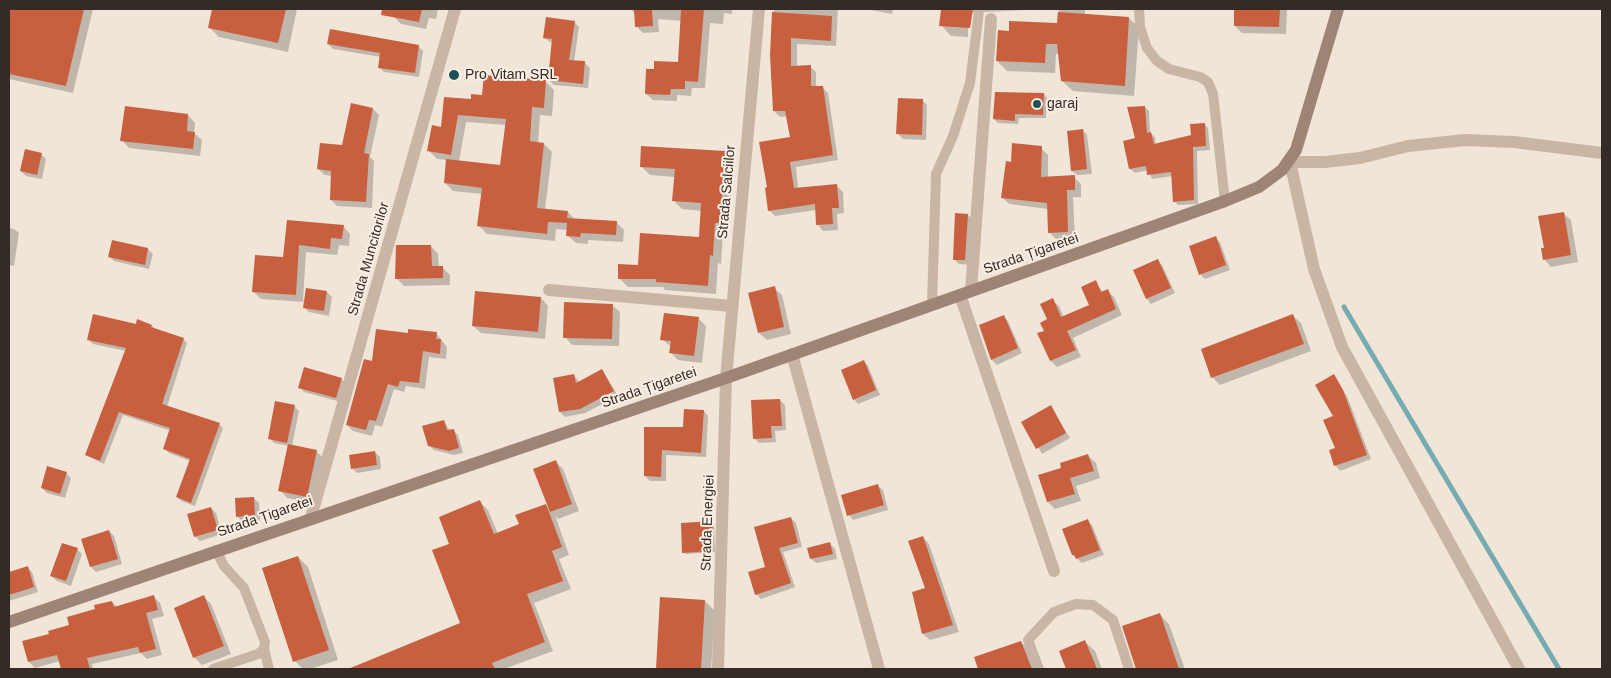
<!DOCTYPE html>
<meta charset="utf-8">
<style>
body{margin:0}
#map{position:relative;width:1611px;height:678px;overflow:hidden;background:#f1e5d8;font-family:Helvetica,sans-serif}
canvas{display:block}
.frame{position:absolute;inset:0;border:10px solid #342a26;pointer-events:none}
</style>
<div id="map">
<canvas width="1611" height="678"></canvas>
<div class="frame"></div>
</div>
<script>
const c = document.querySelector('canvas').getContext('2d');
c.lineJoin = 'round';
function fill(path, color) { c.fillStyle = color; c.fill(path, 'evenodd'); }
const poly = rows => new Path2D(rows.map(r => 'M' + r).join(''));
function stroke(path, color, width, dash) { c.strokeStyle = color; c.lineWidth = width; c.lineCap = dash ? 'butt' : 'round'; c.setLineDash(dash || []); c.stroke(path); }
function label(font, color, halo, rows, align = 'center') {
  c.font = font + ' Helvetica,sans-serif'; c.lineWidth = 4; c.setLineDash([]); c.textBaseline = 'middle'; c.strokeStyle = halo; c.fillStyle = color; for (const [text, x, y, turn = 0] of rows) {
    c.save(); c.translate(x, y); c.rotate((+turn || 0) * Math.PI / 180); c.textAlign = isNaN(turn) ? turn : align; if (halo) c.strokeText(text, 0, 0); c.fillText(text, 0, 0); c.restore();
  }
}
const shadow = poly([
 [9,9,93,9,73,93,9,79],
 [213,9,297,9,288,52,219,37,209,27],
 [395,9,438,9,436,19,429,18,426,29,401,24,393,16],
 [631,9,732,9,732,14,724,13,723,24,710,23,705,88,692,88,691,96,677,95,677,101,653,100,646,94,655,70,679,63,682,21,658,19,659,32,643,33,636,26,636,16],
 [774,9,838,9,836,46,797,44,797,67,810,67,816,72,816,87,822,87,828,93,838,160,796,167,798,189,837,186,843,192,844,213,837,214,838,230,823,231,818,225,816,210,775,216,769,210,768,188,791,138,788,116,780,117,774,111,773,81,771,79],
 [865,9,893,9,892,14],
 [942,9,1043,9,968,13,968,37,951,36,941,25],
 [1059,9,1085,9,1085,15,1129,18,1139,28,1134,96,1073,91,1062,81,1060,54,1056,54,1055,73,1007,71,997,61,1010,32,1058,24],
 [1235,9,1287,9,1286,34,1242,33,1235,26],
 [574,22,579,27,574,62,585,63,590,68,588,88,554,85,549,80,552,43,544,38],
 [328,44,418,46,423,51,419,77,384,72,379,67,381,57,333,49],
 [546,82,554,90,552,116,540,115,538,144,544,144,552,152,545,210,568,212,575,220,616,222,624,230,623,242,588,240,588,244,576,243,567,235,568,230,556,229,555,241,487,234,479,226,482,194,453,191,445,183,447,160,437,159,429,151,442,128,472,100],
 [466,122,506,125,501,166,459,162],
 [1044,94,1047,98,1046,118,1019,118,1018,124,998,123,994,119],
 [922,100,927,105,926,140,903,139,898,134],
 [1145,107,1149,111,1150,133,1155,137,1156,145,1192,136,1204,124,1208,128,1210,150,1197,151,1198,204,1178,205,1174,201,1173,176,1152,179,1148,170,1135,173,1130,169],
 [373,109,379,115,370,157,374,161,372,208,337,206,331,200,332,176,325,175,318,169,343,147],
 [188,115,195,123,194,133,202,140,200,156,129,148,122,140],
 [1083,130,1087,135,1092,174,1077,175,1072,171],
 [1041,148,1048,155,1048,178,1074,177,1081,184,1081,197,1073,197,1075,238,1056,239,1049,232,1048,209,1009,204,1002,197,1012,163],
 [724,152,733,161,728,231,723,231,721,264,718,263,716,294,665,290,663,287,628,287,619,278,639,266,700,238,702,211,682,209,674,201,675,177,650,175,641,166],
 [41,154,46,159,42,179,26,176,21,171],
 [1563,213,1571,220,1578,262,1551,267,1544,259,1545,249],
 [957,215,968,215,973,220,970,265,959,264,954,259],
 [288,221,343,226,350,234,349,246,339,245,337,255,306,252,303,301,327,292,332,297,329,316,309,312,304,307,305,302,261,299,254,292,284,258],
 [9,228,14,229,19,233,14,266,9,265,9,268],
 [1215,238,1220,242,1230,270,1205,279,1200,274],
 [113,241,148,249,153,254,149,269,114,261,109,256],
 [431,246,438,254,439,267,442,267,450,275,450,285,404,286,396,278],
 [1158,261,1162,265,1175,293,1151,304,1147,299,1135,271],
 [1095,282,1104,293,1108,291,1114,297,1122,315,1073,338,1081,357,1057,367,1051,361,1046,331,1052,300,1059,306,1064,318,1091,306],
 [774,288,782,295,791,334,767,340,759,333,750,294],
 [541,298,548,306,545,339,481,333,473,326],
 [612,305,620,312,619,346,572,345,565,337],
 [1003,316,1008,321,1022,353,997,365,992,360,980,326],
 [1293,316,1301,323,1311,351,1220,385,1213,378,1202,350],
 [699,319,706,326,702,363,678,360,671,353,671,347,662,339],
 [138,321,152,326,156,330,183,339,187,343,167,407,219,424,223,428,195,506,181,501,177,497,190,461,169,453,164,448,171,431,123,415,104,464,86,455,126,351,93,344,89,340,137,325],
 [436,333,447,347,446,359,429,357,425,389,406,386,404,392,394,389,382,427,375,425,372,436,353,431,347,425,373,363,409,334],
 [864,362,868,366,880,395,858,404,854,399],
 [602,370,618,396,585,413,565,417,560,412,554,379,574,375,579,382],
 [1333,376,1347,396,1371,459,1340,471,1336,466,1330,451,1337,449],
 [341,379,346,384,341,402,304,392,300,387],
 [780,400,785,405,786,430,775,431,776,442,759,443,754,438],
 [294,406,299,411,292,446,316,451,324,459,314,503,287,498,280,490,289,446,274,443,269,438],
 [1051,407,1070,438,1042,454,1023,422],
 [704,411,708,416,706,457,666,455,666,481,650,481,645,476,645,428,684,428],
 [444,421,450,431,453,430,458,435,463,453,454,455,434,450,429,445],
 [375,452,380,457,381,469,357,473,352,468],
 [1088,456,1096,463,1100,478,1076,486,1081,501,1055,509,1048,502,1040,476,1063,469],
 [556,462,563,469,579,511,558,519,555,515,569,555,559,559,571,589,534,603,553,651,504,669,350,669,461,624,451,544,480,502,488,510,498,534,520,525,546,505,550,510],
 [66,473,71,478,65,498,47,493,42,488],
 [878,486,883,490,888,510,853,520,849,515],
 [254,498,259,503,260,520,242,521,237,516],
 [211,508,216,513,222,534,200,541,195,536],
 [791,518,796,523,802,547,783,552,795,587,761,599,756,594],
 [1087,520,1092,525,1104,555,1082,563,1073,555],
 [712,522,714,524,715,552,686,554,684,552],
 [109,531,114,536,122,564,96,572,91,567],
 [923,537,929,544,959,632,930,640,923,634,913,593,927,588],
 [830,544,835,549,837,559,816,563,811,559],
 [77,549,82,554,71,586,57,581,52,576],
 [298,557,308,567,338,660,310,669,303,669,295,661],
 [27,567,32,572,38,592,9,601,9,573],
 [154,597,160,603,164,616,152,619,162,655,147,659,141,653,92,664,93,669,62,669,60,661,35,668,29,662,50,635,71,626,96,610,112,602,117,607],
 [204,597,211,604,231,654,202,665,194,657,175,608],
 [662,598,705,601,715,611,711,669,657,669],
 [1159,614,1169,624,1185,669,1138,669,1124,626],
 [1021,642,1031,652,1037,669,979,669,976,658],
 [1085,642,1095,651,1102,669,1067,669,1060,651]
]);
const stream = poly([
 [1344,307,1559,669]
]);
const building = poly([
 [9,9,84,9,66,86,9,74],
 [212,9,286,9,278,43,208,28],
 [382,9,422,9,419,22,381,15],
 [634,9,652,9,653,26,635,27],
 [681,9,704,9,698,82,685,81,685,89,671,89,670,95,645,94,646,69,654,69,654,61,678,62],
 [941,9,973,9,970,28,939,26],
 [1234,9,1280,9,1279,27,1234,26],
 [772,12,832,16,831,41,791,38,791,66,811,65,811,86,823,86,833,155,790,162,794,188,837,184,839,208,832,208,833,224,816,225,815,204,768,211,765,188,767,187,759,142,790,137,785,111,773,111,770,55],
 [1058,12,1129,17,1125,86,1061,81,1057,44,1046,44,1045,63,996,61,998,30,1009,31,1009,21,1057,23],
 [546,17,575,21,569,60,585,61,583,84,548,80,552,39,543,38],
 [330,29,419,45,415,73,378,68,380,53,327,44],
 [484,75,546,80,544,108,532,107,530,141,544,143,537,208,568,211,567,218,617,221,616,235,581,233,580,237,566,236,567,223,548,222,547,234,477,226,482,188,444,183,446,159,500,165,506,119,458,115,451,155,427,151,432,125,441,127,444,97,471,99,471,94,482,95],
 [995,92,1044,93,1043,115,1015,114,1015,121,993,119],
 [898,98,923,99,922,135,896,134],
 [351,103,373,108,364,153,369,154,366,202,330,200,331,171,317,169,320,143,342,145],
 [125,106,188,114,187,131,195,132,193,149,120,141],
 [1145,106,1147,133,1151,132,1154,144,1191,135,1190,124,1205,123,1206,146,1193,147,1194,200,1173,202,1171,172,1147,175,1146,166,1129,169,1123,141,1135,138,1127,107],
 [1083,129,1087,169,1071,171,1067,131],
 [1012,143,1042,146,1041,177,1075,175,1075,190,1067,190,1068,232,1048,233,1047,203,1001,198,1006,161,1011,162],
 [641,146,725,151,720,223,715,223,713,256,710,255,708,286,656,282,656,279,618,279,618,264,638,265,640,233,699,237,701,203,672,201,675,169,640,167],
 [25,149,42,153,37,175,20,171],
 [1564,212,1571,255,1543,260,1541,248,1544,248,1538,216],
 [955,213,968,214,965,260,953,260],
 [287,220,344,225,342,239,331,238,330,249,299,245,296,295,252,292,255,255,283,257],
 [1216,236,1226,265,1199,275,1189,246],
 [112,240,148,248,145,265,108,257],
 [396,245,431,245,432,266,443,266,443,278,395,279],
 [1158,259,1171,288,1146,299,1133,270],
 [1096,280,1101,292,1108,289,1116,309,1067,331,1076,350,1050,361,1037,333,1044,331,1040,323,1047,319,1040,304,1053,298,1061,317,1089,305,1081,287],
 [775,286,784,327,758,333,748,293],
 [306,288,327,291,324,311,303,308],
 [475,291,541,297,538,332,472,326],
 [564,302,613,304,612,339,563,338],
 [664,313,699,317,694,356,669,353,671,341,660,340],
 [93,314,136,324,137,319,152,325,151,327,184,338,162,404,220,423,191,503,176,497,190,459,163,449,170,428,119,412,100,461,85,455,126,348,87,340],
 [1293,314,1304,344,1211,378,1201,349],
 [1004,315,1018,348,991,360,979,325],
 [376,329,408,333,408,329,437,332,436,339,441,339,440,354,423,351,419,383,400,381,398,387,388,384,376,421,369,420,366,430,346,425,364,359,372,361],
 [864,360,876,390,853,400,841,370],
 [304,367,342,378,336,398,298,388],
 [602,369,614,391,580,409,559,412,553,378,574,374,576,383],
 [1334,374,1343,390,1367,455,1334,466,1329,450,1335,448,1323,420,1333,416,1315,385],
 [780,399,782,426,771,426,772,438,753,439,751,400],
 [275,401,295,405,287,443,268,439],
 [1051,405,1066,433,1036,449,1021,422],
 [684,409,704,410,701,453,662,450,661,477,644,476,644,427,683,427],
 [444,420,447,430,454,429,459,448,449,451,428,446,422,426],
 [288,444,317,450,307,497,278,491],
 [375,451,377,465,351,469,349,455],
 [1088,454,1094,471,1070,478,1075,494,1047,502,1038,475,1061,468,1060,463],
 [556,460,572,504,550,512,533,469],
 [47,466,67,472,60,494,41,488],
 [878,484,884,505,847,516,841,495],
 [254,497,255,515,236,517,235,498],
 [480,500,494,534,519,524,515,515,546,504,562,547,552,551,563,581,527,594,545,642,492,663,495,669,348,669,460,623,432,550,449,544,439,517],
 [211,507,218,530,194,537,187,514],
 [791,517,798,543,779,548,791,583,755,595,748,572,765,567,754,527],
 [1088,519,1100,550,1076,559,1074,555,1072,555,1062,529],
 [713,521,713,551,682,553,681,523],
 [109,530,118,559,90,567,81,539],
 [923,536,953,625,922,634,912,592,925,588,908,541],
 [830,542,833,554,810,559,807,548],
 [62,543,78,548,66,581,50,576],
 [298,556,329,650,293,662,262,568],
 [28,566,34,587,9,595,9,572],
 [154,595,158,610,146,613,156,649,140,653,138,647,87,658,90,669,61,669,57,655,28,662,22,641,49,634,48,631,69,625,67,617,95,609,94,605,112,601,114,607],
 [204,595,224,646,193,658,174,608],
 [660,597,705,600,701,669,656,669],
 [1160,613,1179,669,1136,669,1122,626],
 [1085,640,1097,669,1066,669,1059,651],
 [1021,641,1032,669,978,669,974,657]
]);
const lane = poly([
 [1139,9,1140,27,1147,48,1157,61,1169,69,1200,77,1208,82,1213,94,1225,201],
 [932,305,936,174,953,136,970,83,979,11],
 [264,649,269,669],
 [213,669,258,654,264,649,265,642,244,588,224,566,216,550],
 [1039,669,1028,640,1054,612,1076,604,1093,605,1113,620,1129,669]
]);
const street = poly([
 [549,290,732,306],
 [971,291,991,19],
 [960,295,1054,571],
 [792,354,879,669],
 [311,517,455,9],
 [718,669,726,378,759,9],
 [1519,669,1342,347,1314,269,1290,162,1325,162,1360,158,1408,146,1465,140,1514,142,1602,153]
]);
const secondary = poly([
 [9,622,726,378,1225,201,1259,187,1282,170,1296,150,1338,9]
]);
const markers = [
 [454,75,6,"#1b5256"],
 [1037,104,5,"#1b5256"]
];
const poiNames = [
 ["Pro Vitam SRL",465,75],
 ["garaj",1047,104]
];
const streetNames = [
 ["Strada Salciilor",727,192,-85],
 ["Strada Țigaretei",1031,254,-19],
 ["Strada Muncitorilor",369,259,-74],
 ["Strada Țigaretei",649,388,-19],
 ["Strada Țigaretei",265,517,-19],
 ["Strada Energiei",708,523,-88]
];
fill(shadow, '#0003');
stroke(stream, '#76acaf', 5);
fill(building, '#c8603f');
stroke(lane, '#c9b5a4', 10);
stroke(street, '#c9b5a4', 12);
stroke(secondary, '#9d8475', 12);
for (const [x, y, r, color] of markers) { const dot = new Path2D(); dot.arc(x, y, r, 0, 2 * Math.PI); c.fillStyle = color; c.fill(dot); stroke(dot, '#f9efe4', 2); }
label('14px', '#342a26', '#f9efe4', poiNames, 'left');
label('14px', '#342a26', '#f9efe4', streetNames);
</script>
